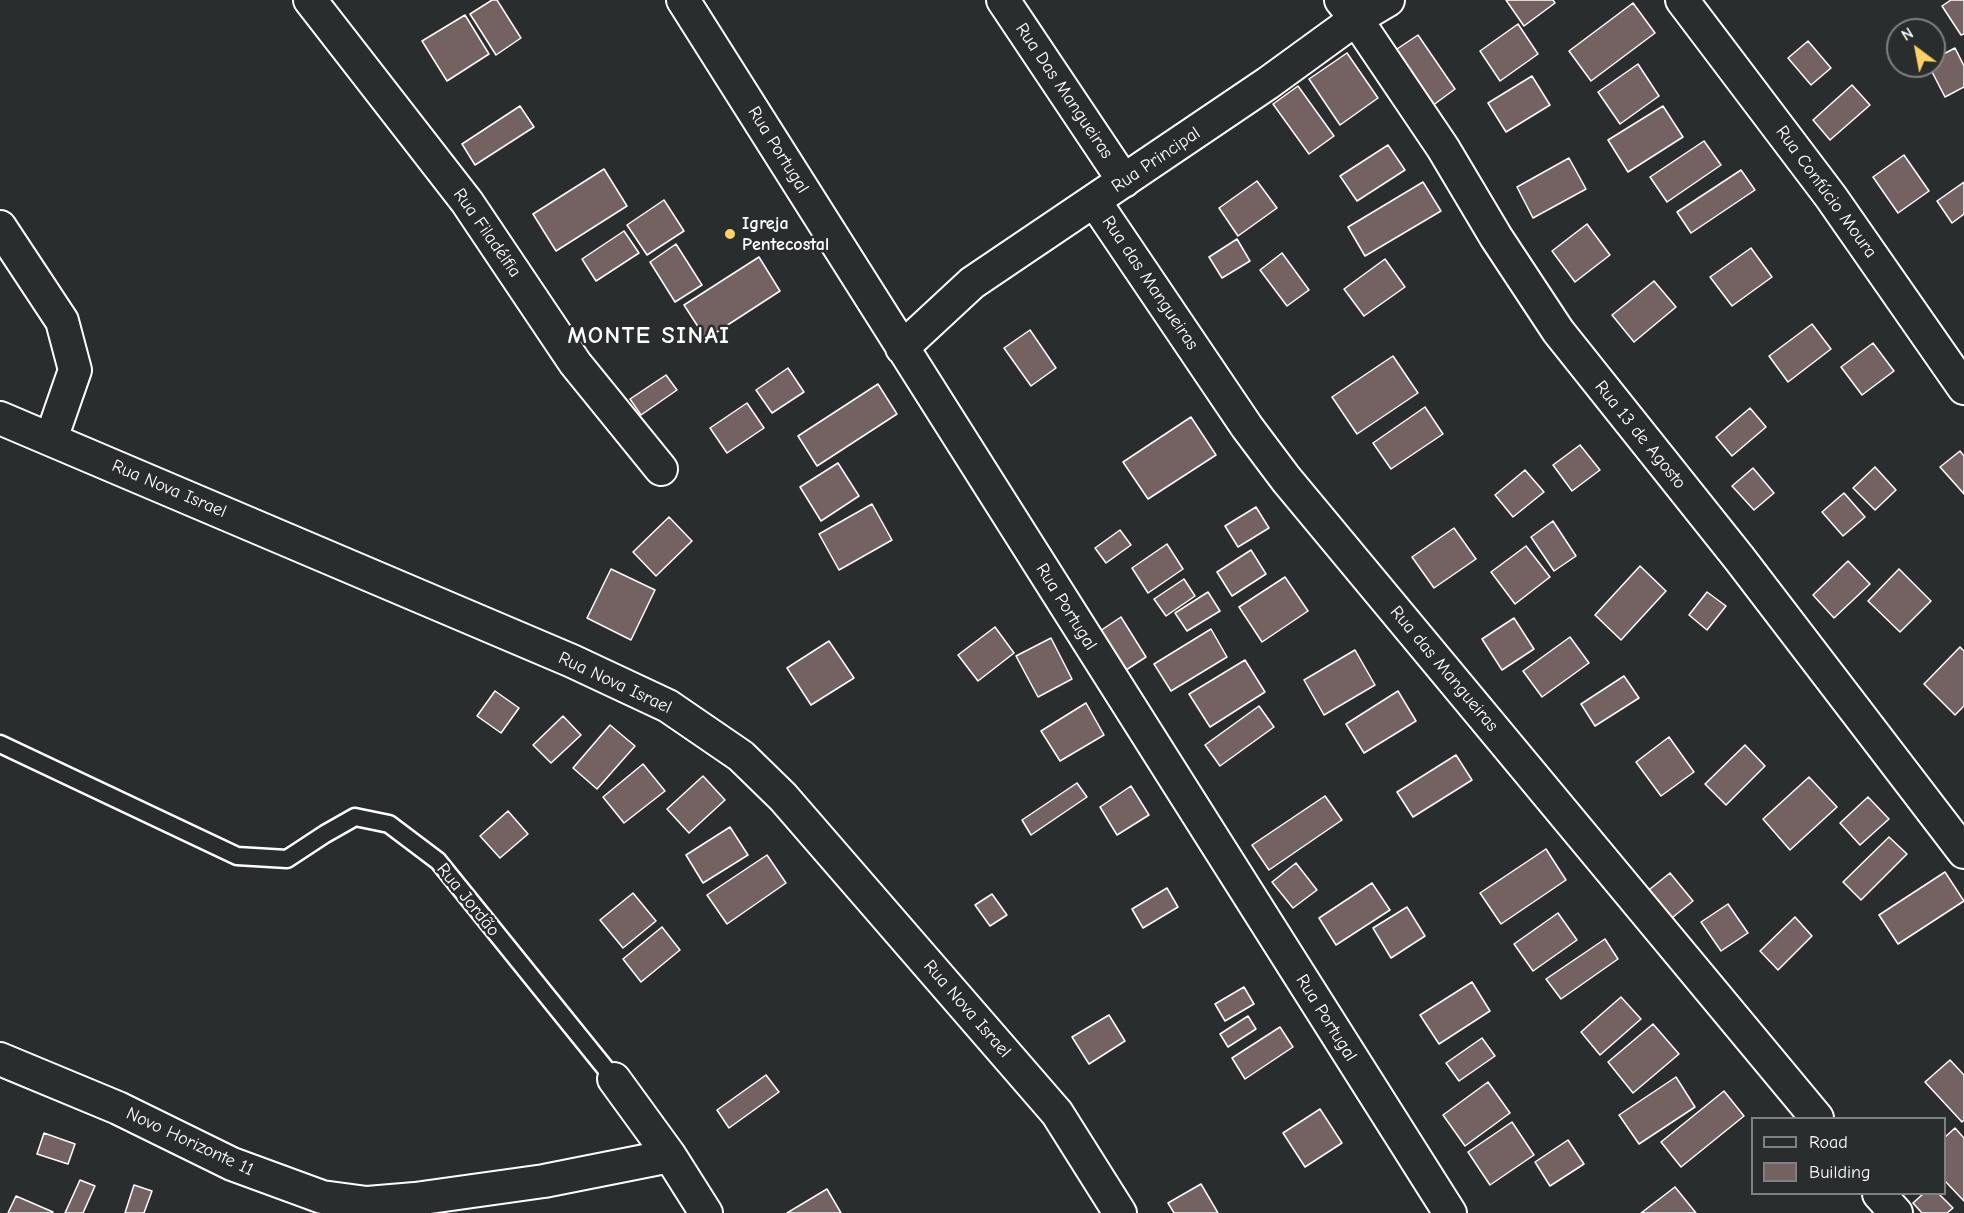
<!DOCTYPE html>
<meta charset="utf-8">
<style>
body{margin:0}
#map{position:relative;width:1964px;height:1213px;overflow:hidden;background:#2a2d2e;font-family:"Comic Neue",sans-serif}
canvas{display:block}
.legend{position:absolute;left:1751px;top:1117px;width:195px;height:78px;box-sizing:border-box;background:#2a2d2e;border:2px solid #7f8182;margin:0;padding:8px 10px;list-style:none;font-size:18px;color:#fff}
.legend li{display:flex;align-items:center;gap:12px;height:30px}
.legend b{width:30px;border:2px solid #7f8182}
.north{position:absolute;left:1886px;top:18px;width:60px;height:60px;box-sizing:border-box;background:#2a2d2e;border:2px solid #7f8182;border-radius:50%;rotate:328deg;font-size:16px;font-weight:700;line-height:24px;text-align:center;color:#fff}
.north::after{content:'';display:block;margin:auto;width:21px;height:27px;background:#ffd166;clip-path:polygon(50% 0,100% 100%,50% 72%,0 100%)}
</style>
<div id="map">
<canvas width="1964" height="1213"></canvas>
<ul class="legend">
<li><b style="height:8px;background:#2a2d2e"></b>Road</li>
<li><b style="height:16px;background:#746161"></b>Building</li>
</ul>
<div class="north">N</div>
</div>
<script>
const c = document.querySelector('canvas').getContext('2d');
c.lineJoin = 'round';
function fill(path, color) { c.fillStyle = color; c.fill(path, 'evenodd'); }
const poly = rows => new Path2D(rows.map(r => 'M' + r).join(''));
function stroke(path, color, width, dash) { c.strokeStyle = color; c.lineWidth = width; c.lineCap = dash ? 'butt' : 'round'; c.setLineDash(dash || []); c.stroke(path); }
function label(font, color, halo, rows, align = 'center') {
  c.font = font + ' "Comic Neue",sans-serif'; c.lineWidth = 5; c.setLineDash([]); c.textBaseline = 'middle'; c.strokeStyle = halo; c.fillStyle = color; for (const [text, x, y, turn = 0] of rows) {
    c.save(); c.translate(x, y); c.rotate((+turn || 0) * Math.PI / 180); c.textAlign = isNaN(turn) ? turn : align; if (halo) c.strokeText(text, 0, 0); c.fillText(text, 0, 0); c.restore();
  }
}
const building = poly([
 [492,0,497,0,521,38,496,55,470,14,492,0],
 [1506,0,1553,0,1555,3,1524,26,1506,0],
 [1951,0,1964,0,1964,34,1961,35,1942,6,1951,0],
 [1633,3,1655,33,1591,81,1569,51,1633,3],
 [465,15,489,54,447,81,422,41,465,15],
 [1518,24,1538,54,1500,81,1480,51,1518,24],
 [1418,35,1455,89,1432,106,1394,51,1418,35],
 [1808,41,1831,68,1811,85,1788,58,1808,41],
 [1955,48,1964,66,1964,87,1945,97,1929,66,1934,66,1934,59,1955,48],
 [1347,53,1378,98,1340,125,1309,79,1347,53],
 [1638,64,1659,96,1620,124,1598,92,1638,64],
 [1532,76,1550,105,1506,132,1488,103,1532,76],
 [1852,85,1870,105,1830,140,1813,120,1852,85],
 [1298,86,1334,136,1309,154,1273,104,1298,86],
 [520,106,534,127,475,165,462,144,520,106],
 [1663,106,1683,137,1628,172,1608,140,1663,106],
 [1704,141,1721,165,1667,202,1650,177,1704,141],
 [1388,145,1405,170,1357,201,1340,176,1388,145],
 [1904,155,1929,191,1898,213,1873,177,1904,155],
 [1569,158,1586,189,1533,218,1517,187,1569,158],
 [604,169,627,206,556,251,533,214,604,169],
 [1741,170,1755,190,1691,233,1677,212,1741,170],
 [1257,181,1277,208,1238,236,1219,208,1257,181],
 [1423,182,1441,211,1365,256,1348,227,1423,182],
 [1964,182,1964,214,1952,223,1937,201,1964,182],
 [664,200,684,231,647,255,627,225,664,200],
 [1587,224,1610,255,1575,282,1552,251,1587,224],
 [624,231,639,253,596,281,582,259,624,231],
 [1237,239,1250,261,1222,278,1209,257,1237,239],
 [676,244,702,285,675,302,650,262,676,244],
 [1751,248,1772,277,1732,306,1710,277,1751,248],
 [1282,253,1309,290,1287,306,1260,270,1282,253],
 [759,257,780,291,706,339,684,305,759,257],
 [1385,259,1405,287,1364,316,1344,289,1385,259],
 [1654,281,1676,307,1634,342,1612,315,1654,281],
 [1812,324,1831,349,1788,382,1769,356,1812,324],
 [1030,330,1056,368,1031,386,1004,348,1030,330],
 [1873,343,1894,371,1862,395,1841,367,1873,343],
 [1393,356,1418,393,1357,434,1332,397,1393,356],
 [788,368,804,392,772,413,756,390,788,368],
 [666,375,677,390,641,415,630,399,666,375],
 [878,384,897,414,817,466,798,436,878,384],
 [747,403,764,428,727,453,710,428,747,403],
 [1425,407,1443,434,1391,469,1373,443,1425,407],
 [1750,408,1766,427,1732,456,1716,437,1750,408],
 [1191,417,1216,455,1148,499,1123,462,1191,417],
 [1580,445,1600,470,1572,491,1553,465,1580,445],
 [1960,451,1964,456,1964,494,1940,467,1960,451],
 [838,463,859,496,821,521,800,487,838,463],
 [1875,467,1896,490,1875,510,1853,488,1875,467],
 [1753,468,1774,493,1754,510,1732,486,1753,468],
 [1525,470,1544,492,1513,517,1495,495,1525,470],
 [1844,493,1865,517,1843,536,1822,512,1844,493],
 [872,504,892,540,839,570,819,534,872,504],
 [1256,507,1269,528,1238,547,1225,526,1256,507],
 [669,517,692,541,656,576,633,552,669,517],
 [1553,521,1576,556,1554,571,1531,537,1553,521],
 [1454,528,1476,559,1434,588,1412,557,1454,528],
 [1120,530,1131,545,1106,563,1095,548,1120,530],
 [1167,544,1183,569,1148,593,1132,568,1167,544],
 [1526,546,1550,577,1515,604,1491,572,1526,546],
 [1251,550,1266,574,1232,596,1217,572,1251,550],
 [1848,561,1870,584,1834,618,1813,595,1848,561],
 [1640,566,1666,591,1621,640,1595,615,1640,566],
 [611,569,655,590,631,640,587,618,611,569],
 [1899,569,1931,601,1900,632,1868,601,1899,569],
 [1285,577,1308,611,1262,642,1239,607,1285,577],
 [1184,579,1195,596,1166,616,1154,599,1184,579],
 [1208,592,1220,611,1187,631,1175,613,1208,592],
 [1707,592,1726,606,1707,630,1689,615,1707,592],
 [1121,617,1146,657,1123,672,1097,633,1121,617],
 [1514,618,1534,649,1502,670,1482,639,1514,618],
 [995,627,1014,653,978,681,958,655,995,627],
 [1211,629,1227,657,1171,691,1154,664,1211,629],
 [1570,637,1589,663,1542,697,1523,671,1570,637],
 [1051,638,1072,679,1038,697,1016,656,1051,638],
 [829,641,854,678,811,705,787,668,829,641],
 [1960,647,1964,651,1964,706,1955,715,1924,684,1960,647],
 [1355,650,1375,685,1324,715,1304,680,1355,650],
 [1245,660,1265,692,1210,727,1189,694,1245,660],
 [1624,676,1639,698,1595,726,1581,704,1624,676],
 [495,691,519,708,501,733,477,716,495,691],
 [1398,691,1416,721,1364,753,1346,724,1398,691],
 [1086,703,1104,735,1060,761,1041,731,1086,703],
 [1259,706,1274,727,1220,766,1205,745,1259,706],
 [563,716,581,735,551,763,533,745,563,716],
 [610,725,635,746,597,789,573,768,610,725],
 [1669,737,1694,772,1661,796,1636,762,1669,737],
 [1745,745,1765,766,1726,805,1705,784,1745,745],
 [1456,755,1472,780,1413,817,1397,792,1456,755],
 [643,764,665,791,624,823,603,797,643,764],
 [703,776,725,800,689,833,667,809,703,776],
 [1809,777,1837,807,1790,850,1763,819,1809,777],
 [1077,783,1087,797,1031,835,1022,820,1077,783],
 [1131,786,1149,815,1117,835,1100,807,1131,786],
 [1325,796,1342,820,1269,870,1252,845,1325,796],
 [1868,797,1889,819,1860,845,1840,823,1868,797],
 [508,811,528,834,500,858,480,836,508,811],
 [730,827,748,855,703,883,686,855,730,827],
 [1889,837,1907,854,1861,900,1843,882,1889,837],
 [1546,849,1566,880,1501,924,1480,893,1546,849],
 [767,855,786,883,727,924,707,895,767,855],
 [1296,863,1317,890,1293,908,1272,882,1296,863],
 [1945,872,1964,901,1898,944,1879,915,1945,872],
 [1670,873,1693,901,1668,921,1645,893,1670,873],
 [1372,883,1390,910,1336,945,1319,918,1372,883],
 [1167,888,1178,907,1143,928,1132,909,1167,888],
 [633,893,656,921,623,948,600,920,633,893],
 [992,894,1007,915,990,926,975,905,992,894],
 [1728,904,1748,933,1721,951,1701,922,1728,904],
 [1407,907,1425,936,1391,958,1373,928,1407,907],
 [1558,913,1577,940,1533,971,1514,944,1558,913],
 [1795,917,1812,936,1778,970,1760,951,1795,917],
 [662,927,680,950,641,982,623,959,662,927],
 [1605,939,1618,959,1561,999,1546,979,1605,939],
 [1472,982,1490,1011,1439,1044,1420,1015,1472,982],
 [1244,987,1254,1004,1225,1021,1215,1004,1244,987],
 [1621,997,1641,1019,1600,1055,1581,1032,1621,997],
 [1109,1015,1125,1041,1089,1064,1072,1037,1109,1015],
 [1248,1016,1256,1029,1228,1047,1220,1034,1248,1016],
 [1653,1024,1679,1054,1633,1093,1608,1062,1653,1024],
 [1280,1027,1293,1047,1245,1079,1232,1058,1280,1027],
 [1482,1038,1495,1056,1459,1081,1446,1063,1482,1038],
 [1950,1060,1964,1075,1964,1120,1962,1122,1925,1082,1950,1060],
 [766,1075,779,1092,729,1128,717,1110,766,1075],
 [1676,1077,1695,1107,1639,1144,1619,1115,1676,1077],
 [1488,1082,1510,1113,1465,1146,1443,1115,1488,1082],
 [1724,1091,1744,1116,1681,1167,1661,1142,1724,1091],
 [1320,1109,1342,1143,1305,1167,1283,1133,1320,1109],
 [1512,1122,1534,1155,1490,1185,1468,1152,1512,1122],
 [1955,1128,1964,1138,1964,1201,1944,1180,1944,1138,1955,1128],
 [44,1133,75,1144,68,1164,37,1154,44,1133],
 [1568,1140,1584,1164,1550,1186,1535,1162,1568,1140],
 [80,1180,95,1186,83,1213,65,1213,80,1180],
 [1201,1184,1218,1213,1174,1213,1168,1203,1201,1184],
 [134,1185,152,1191,144,1213,125,1213,134,1185],
 [1675,1187,1696,1213,1641,1213,1675,1187],
 [827,1189,841,1213,787,1213,827,1189],
 [1923,1194,1939,1194,1953,1208,1947,1213,1922,1213,1913,1203,1923,1194],
 [16,1196,53,1212,52,1213,8,1213,16,1196]
]);
const lane = poly([
 [0,744,237,856,287,859,325,834,355,817,389,824,438,861,614,1079]
]);
const street = poly([
 [310,0,467,202,575,363,661,469],
 [683,0,1450,1213],
 [1003,0,1124,181],
 [1341,0,1356,19,1443,148,1496,237,1558,331,1739,558,1964,852],
 [1682,0,1831,197,1964,388],
 [1095,202,1247,427,1286,479,1817,1118],
 [0,227,62,321,75,370,51,439],
 [902,348,972,283,1268,83,1356,19,1388,0],
 [0,418,572,661,668,706,741,756,783,797,1057,1113,1120,1213],
 [0,1059,118,1108,232,1164,322,1197,367,1203,415,1199,544,1181,670,1156],
 [614,1079,670,1156,706,1213],
 [1879,1194,1896,1213]
]);
const markers = [
 [730,234,6,"#ffd166"]
];
const streetNames = [
 ["Rua Das Mangueiras",1064,91,56],
 ["Rua Portugal",778,150,58],
 ["Rua Principal",1156,160,-34],
 ["Rua Confúcio Moura",1826,192,54],
 ["Rua Filadélfia",487,233,55],
 ["Rua das Mangueiras",1150,283,56],
 ["Rua 13 de Agosto",1640,435,51],
 ["Rua Nova Israel",169,489,23],
 ["Rua Portugal",1066,607,58],
 ["Rua das Mangueiras",1444,669,50],
 ["Rua Nova Israel",615,683,25],
 ["Rua Jordão",468,900,51],
 ["Rua Nova Israel",967,1009,49],
 ["Rua Portugal",1326,1018,58],
 ["Novo Horizonte 11",190,1142,25]
];
const poiNames = [
 ["Igreja",742,224],
 ["Pentecostal",742,245]
];
const districtNames = [
 ["MONTE SINAI",649,336]
];
fill(building, '#746161');
stroke(building, '#fff', 1.5);
stroke(lane, '#fff', 21);
stroke(street, '#fff', 36);
stroke(lane, '#2a2d2e', 16);
stroke(street, '#2a2d2e', 32);
for (const [x, y, r, color] of markers) { const dot = new Path2D(); dot.arc(x, y, r, 0, 2 * Math.PI); c.fillStyle = color; c.fill(dot); stroke(dot, '#2a2d2e', 2); }
label('18px', '#fff', '#2a2d2e', streetNames);
label('bold 18px', '#fff', '#2a2d2e', poiNames, 'left');
c.letterSpacing = '1.5px';
label('bold 24px', '#fff', '#2a2d2e', districtNames);
c.letterSpacing = '0px';
</script>
